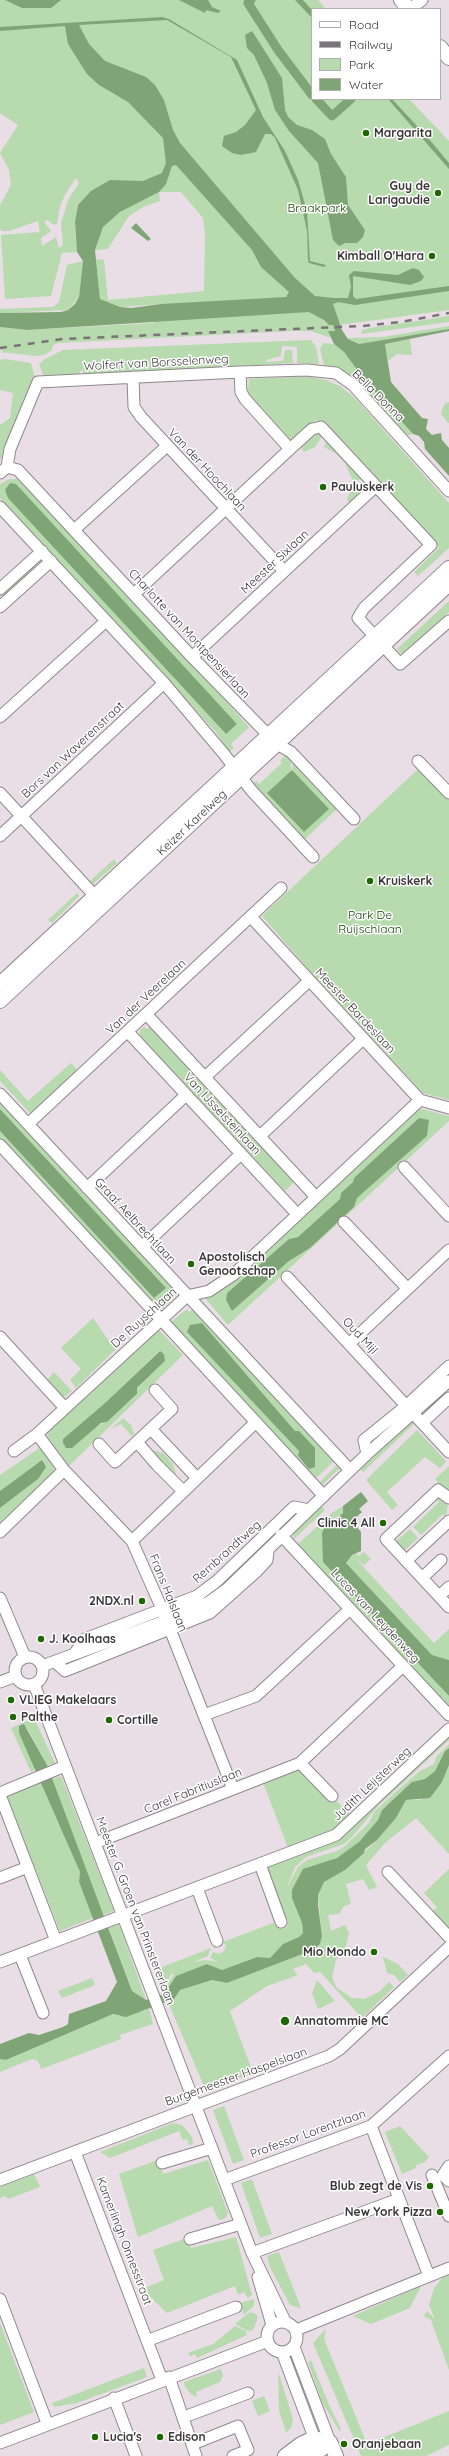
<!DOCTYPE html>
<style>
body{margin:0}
#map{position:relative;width:449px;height:2456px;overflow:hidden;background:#e9dee5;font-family:Quicksand,sans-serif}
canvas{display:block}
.legend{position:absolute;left:311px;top:8px;width:130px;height:92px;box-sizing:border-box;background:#fff;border:1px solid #b1afb0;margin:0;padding:5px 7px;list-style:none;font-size:12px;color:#3b3739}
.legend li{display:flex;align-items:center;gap:8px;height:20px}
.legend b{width:20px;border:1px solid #b1afb0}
</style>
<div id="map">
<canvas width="449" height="2456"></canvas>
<ul class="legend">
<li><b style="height:5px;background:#fff"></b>Road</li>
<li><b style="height:5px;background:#7a7377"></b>Railway</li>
<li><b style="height:11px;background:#b7daae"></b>Park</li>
<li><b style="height:11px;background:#7fa576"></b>Water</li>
</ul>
</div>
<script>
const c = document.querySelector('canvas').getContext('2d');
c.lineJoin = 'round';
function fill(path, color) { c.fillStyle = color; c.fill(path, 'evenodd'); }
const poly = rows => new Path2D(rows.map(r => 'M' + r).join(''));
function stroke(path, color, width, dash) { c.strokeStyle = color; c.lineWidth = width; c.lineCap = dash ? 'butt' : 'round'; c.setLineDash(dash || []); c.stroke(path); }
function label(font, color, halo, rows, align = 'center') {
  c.font = font + ' Quicksand,sans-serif'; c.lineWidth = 3; c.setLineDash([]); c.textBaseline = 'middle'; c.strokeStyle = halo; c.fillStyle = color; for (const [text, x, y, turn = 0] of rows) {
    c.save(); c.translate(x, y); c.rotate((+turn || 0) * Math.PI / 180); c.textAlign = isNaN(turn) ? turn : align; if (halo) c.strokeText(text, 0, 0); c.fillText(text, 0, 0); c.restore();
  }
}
const green = poly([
 [0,0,318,0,326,9,312,9,312,99,409,99,449,141,449,310,339,325,321,318,329,325,333,325,335,331,328,331,331,338,311,331,291,331,58,343,53,345,52,350,45,355,36,356,1,352,4,351,0,350,0,327,27,330,154,323,161,304,120,307,100,299,96,259,104,260,108,300,204,291,205,233,203,218,181,192,159,192,160,201,143,207,129,216,108,249,95,250,103,227,111,219,129,206,154,195,78,205,75,229,77,252,62,253,51,296,5,299,1,235,40,232,38,221,9,231,2,231,0,228,0,205,11,185,9,170,0,153,18,125,0,113],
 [76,178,79,183,68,200,61,223,63,245,59,248,56,237,42,246,41,238,51,231,44,222,47,220,54,225,57,224,60,206,66,193],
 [83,261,79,297,68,310,0,313,0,309,53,307,59,302,67,265],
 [449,316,449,322,361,334,362,330,370,328],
 [449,326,449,329,421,334,359,344,347,338,383,337],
 [410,339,412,355,397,354,388,361,385,344],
 [311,340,316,347,319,364,297,363,297,347,282,346,281,356,266,360,267,362,283,361,285,350,292,350,293,363,84,375,83,370,80,371,80,375,44,377,39,364,45,359,63,350],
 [323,343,334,344,344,352,367,383,413,434,405,436,332,368,324,365,320,349],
 [4,359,31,363,35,379,0,461,0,425,10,418,13,393,0,390,0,360],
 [292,377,312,377,325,380,340,386,356,399,449,503,449,548,418,576,414,572,439,548,322,423,316,420,289,443,253,405,248,393,249,379],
 [449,402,449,423,448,423,441,414,444,404],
 [321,431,323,435,315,447,304,452,300,446,316,432],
 [327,439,363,479,353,481,345,463,335,453,324,447],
 [9,479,18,479,27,487,177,647,249,727,231,744,234,748,229,752,216,732,5,505,0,498,0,484],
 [10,483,16,485,237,724,226,734,9,498],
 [366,482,367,487,350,504,347,499,350,492,358,485],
 [34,565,37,569,3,601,0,596],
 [449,601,449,612,404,653,400,653,397,649],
 [287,753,291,758,291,771,268,793,304,832,328,809,292,770,293,760,337,809,304,840,252,785,256,781,259,784,282,763,280,761],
 [417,770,427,776,449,800,449,1100,423,1093,310,971,262,916],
 [114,859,117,863,93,884,90,881],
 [77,893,79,896,52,923,48,920],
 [151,1026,295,1181,285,1191,140,1036,140,1030,144,1027,147,1029],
 [71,1063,78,1071,31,1114,0,1081,0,1070,28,1101],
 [0,1100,178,1291,177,1295,162,1309,156,1309,0,1141,0,1131,154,1298,165,1287,0,1109],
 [418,1108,449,1116,449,1121,228,1325,204,1297],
 [429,1120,427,1136,356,1198,354,1207,310,1248,289,1261,232,1311,226,1300,227,1293,289,1239,298,1237,340,1199,341,1193,353,1182],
 [194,1308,335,1460,314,1480,171,1322,187,1309,189,1312],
 [202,1323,296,1432,299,1431,309,1469,298,1457,299,1451],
 [93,1318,115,1350,76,1388,70,1380,81,1369,61,1348],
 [155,1326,183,1355,69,1466,48,1437,46,1430],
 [159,1351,164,1354,165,1361,137,1389,137,1395,107,1422,63,1439,105,1403],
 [54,1372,72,1391,63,1398,47,1380],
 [123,1418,131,1425,134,1434,132,1436,121,1424,111,1429],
 [412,1421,415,1423,363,1472,360,1469],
 [417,1430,446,1461,445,1463,440,1468,425,1457,387,1492,398,1505,392,1510,366,1480],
 [41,1447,54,1469,54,1473,0,1523,0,1508,38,1479,42,1460,0,1491,0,1475],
 [149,1449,163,1453,173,1464,178,1481],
 [337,1465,340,1468,322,1485,319,1483],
 [449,1466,449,1493,443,1489,435,1479],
 [438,1496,448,1502,446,1519,443,1514,421,1535,413,1527,439,1502,435,1498],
 [321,1506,325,1510,294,1539,293,1535,296,1530],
 [343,1506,343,1513,332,1520,323,1562,449,1696,449,1706,377,1632,297,1545,333,1512],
 [410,1529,418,1538,404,1551,395,1542],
 [364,1552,371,1559,364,1565,356,1558,366,1570,434,1643,449,1629,449,1660,432,1655,346,1563,352,1555,356,1553,358,1556],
 [34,1718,55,1763,47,1765,29,1731,24,1725,19,1727,19,1733,36,1769,31,1772,11,1728],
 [449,1734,449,1740,379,1805,352,1837,344,1844,306,1857,295,1867,286,1890,298,1867,307,1860,337,1851,345,1846,369,1823,374,1812,400,1788,420,1771,434,1764,436,1757,449,1744,449,1748,445,1751,435,1771,425,1779,412,1782,382,1810,378,1820,359,1842,342,1855,329,1861,292,1898,302,1923,303,1933,299,1937,283,1944,270,1958,257,1957,222,1970,207,1964,176,1976,164,1994,161,1989,165,1987,174,1975,172,1973,165,1985,160,1986,156,1975,157,1969,211,1948,208,1956,194,1962,205,1960,219,1962,210,1958,213,1952,219,1954,224,1951,226,1946,223,1942,273,1923,278,1928,287,1927,288,1920,283,1914,266,1869,271,1863,325,1844],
 [300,1763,354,1819,340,1832,290,1853,261,1777],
 [449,1765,449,1854,416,1818,385,1843,366,1865,377,1887,369,1890,363,1879,346,1884,351,1904,344,1906,339,1914,328,1915,331,1931,345,1925,349,1933,345,1950,336,1960,332,1977,336,1987,352,1998,364,1999,379,1992,389,1982,394,1987,362,2018,320,1972,314,1973,306,1964,293,1969,298,1975,267,1986,230,2011,253,2073,206,2091,168,2002,174,1999,180,1990,212,1980,227,1983,313,1950,320,1944,322,1936,318,1895,324,1881,345,1870,377,1840,396,1818,406,1800,420,1800,442,1782],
 [61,1776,114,1911,103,1915,51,1779],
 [41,1782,58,1822,62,1825,80,1872,79,1882,93,1918,60,1931,6,1795],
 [449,1869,449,1931,431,1913,437,1907,424,1893],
 [115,1923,119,1924,146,2000,132,1991,108,1926],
 [383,1957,398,1964,408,1975,400,1982,394,1975,387,1973],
 [92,1978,95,1985,62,1998,58,1991],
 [317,1980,335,2001,318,2009,312,1993],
 [149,2008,153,2024,120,2035,121,2039,41,2069,38,2061,32,2059,0,2072,0,2059,6,2060,113,2014,119,2016,145,2011],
 [224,2106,244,2160,233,2164,213,2110],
 [173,2123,182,2125,192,2137,193,2144,189,2145,187,2139,183,2140,179,2131,110,2158,100,2152],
 [400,2126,429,2157,425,2162,416,2165,416,2168,402,2174,385,2132],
 [158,2160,163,2174,208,2160,228,2213,226,2218,219,2220,212,2206,138,2237,119,2174],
 [34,2174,40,2187,8,2199,6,2196,0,2198,0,2187],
 [252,2179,272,2234,260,2238,241,2183],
 [236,2237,252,2295,248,2298,244,2292,238,2295,235,2286,167,2313,142,2289,164,2280,153,2250,187,2238,191,2248],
 [279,2252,301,2308,290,2305,270,2267,267,2256],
 [449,2275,449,2370,431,2320,424,2316,427,2311,435,2319,429,2305,434,2288,444,2276],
 [421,2286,410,2308,371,2324,353,2316],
 [254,2299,254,2306,244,2315,240,2303],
 [250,2312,256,2314,258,2318,253,2330,248,2331,235,2324],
 [0,2323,34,2412,0,2425],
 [235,2326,246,2331,247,2335,197,2358,195,2354,190,2356,188,2353,213,2344],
 [326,2329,324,2339,367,2444,449,2411,449,2445,426,2456,361,2456,313,2343],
 [311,2360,329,2405,341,2429,340,2432,322,2402,308,2362],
 [144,2368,147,2377,77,2403,54,2407,52,2403],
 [221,2369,223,2376,220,2382,196,2392,197,2397,192,2395,185,2387,184,2382],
 [278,2371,293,2419,291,2428,286,2433,279,2410],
 [264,2396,270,2411,258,2416,252,2401]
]);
const water = poly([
 [5,0,61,0,51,8,22,8],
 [179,0,208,0,212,7,221,11,218,13,206,10,205,13],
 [295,0,303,0,312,10,312,18],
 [162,17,169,19,237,60,263,117,285,151,298,180,307,211,310,261,326,265,324,267,309,263,308,260,307,231,298,190,275,138,271,134,265,134,256,152,241,155,232,153,222,146,224,136,236,132,245,125,256,110,231,57,167,20,79,25,89,44,105,61,146,77,155,85,164,100,173,130,180,143,295,278,315,296,333,298,348,298,351,287,349,275,354,271,398,275,413,268,419,270,424,277,421,281,410,285,353,276,353,296,356,299,449,286,449,291,355,305,338,302,333,304,342,330,348,339,359,344,449,329,449,331,385,344,391,382,422,418,428,419,426,429,432,435,441,433,442,440,449,448,449,476,425,449,424,442,419,436,413,434,367,383,344,352,334,344,328,331,335,331,333,325,329,325,324,320,309,312,27,330,0,327,0,313,61,312,68,310,75,304,79,297,83,261,77,252,75,222,78,205,91,191,110,180,143,181,162,173,166,163,163,138,128,102,99,85,87,74,68,44,65,26,0,31,0,27],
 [176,165,252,250,261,267,289,292,286,297,161,304,131,308,120,307,100,299,95,250,103,227,120,212,159,192,166,184,172,166],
 [252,31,282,78,285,110,288,117,297,125,312,130,325,139,331,154,346,177,348,205,365,230,363,237,357,243,345,243,339,246,333,240,318,163,289,131,275,110,267,83,254,55,247,48,245,35],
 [388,99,392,99,429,139,449,163,449,169],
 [136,223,151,239,148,241,131,228],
 [10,483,16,484,237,724,226,734,8,498,5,490],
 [292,770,329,809,304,832,267,793],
 [0,1109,166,1288,154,1298,0,1131],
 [419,1118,429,1120,427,1136,357,1198,354,1207,310,1248,289,1261,232,1311,226,1300,227,1293,289,1239,298,1237,340,1199,341,1193,353,1182,354,1178],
 [202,1323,295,1431,299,1431,315,1448,315,1467,309,1469,298,1456,299,1451,187,1332,190,1325],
 [160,1351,164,1354,165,1361,137,1388,137,1394,107,1422,101,1423,72,1448,66,1448,63,1443,63,1439,105,1403],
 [42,1460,46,1467,38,1479,0,1508,0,1491],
 [361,1492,368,1501,359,1509,362,1512,352,1521,361,1532,361,1551,352,1555,346,1563,432,1655,449,1660,449,1696,323,1562,322,1533,324,1529,343,1513,343,1506],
 [24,1724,47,1765,132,1991,146,2000,164,1994,176,1976,207,1964,222,1970,257,1957,270,1958,283,1944,299,1937,303,1933,302,1923,292,1898,292,1890,303,1869,337,1858,359,1842,378,1820,382,1810,412,1782,425,1779,435,1771,445,1751,449,1748,449,1765,442,1782,430,1798,406,1800,396,1818,377,1840,365,1849,364,1853,345,1870,324,1882,318,1895,318,1905,322,1936,320,1944,313,1950,227,1983,212,1980,180,1990,174,1999,126,2017,113,2014,6,2060,0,2059,0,2044,29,2033,39,2035,63,2027,68,2024,69,2014,106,2001,117,1982,79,1882,80,1872,19,1733,19,1726]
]);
const canal = poly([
 [251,0,248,3,278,50,312,95],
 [316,99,332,116,351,99]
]);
const minor = poly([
 [410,9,422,0],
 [240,372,307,370,336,373,353,385,449,491],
 [133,377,134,407,141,417,284,571],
 [7,467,18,470,192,657,277,744,291,752,354,819],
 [0,473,7,467,10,449,38,382,240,372,241,392,245,399,290,449,312,429,321,427,431,545,364,608,358,618,400,664,449,621],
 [0,507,164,683,224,754,251,790,313,857],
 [74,530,167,446],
 [0,589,42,551],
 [134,594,290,449],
 [0,607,51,561],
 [192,657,376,486],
 [0,717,106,621],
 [418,761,449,793],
 [0,793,94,895],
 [0,836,164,683],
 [251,917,420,1100,449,1108],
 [147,1015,316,1197],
 [128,1032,297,1214],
 [205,1077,309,981],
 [0,1094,350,1470],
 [28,1124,281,888],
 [260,1136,363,1039],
 [0,1145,324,1496],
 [404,1167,449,1216],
 [87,1188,186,1095],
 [344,1222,407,1288],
 [142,1247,241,1154],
 [287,1277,449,1452],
 [0,1337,65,1408],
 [349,1344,449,1250],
 [422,1423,449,1398],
 [151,1429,197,1478],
 [37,1434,64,1470,132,1541,162,1609,233,1789],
 [137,1442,157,1465,183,1491],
 [99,1444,115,1462,172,1409,155,1390],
 [14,1451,37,1434,187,1296,209,1291,233,1275,420,1100],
 [367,1454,364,1440,406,1406,449,1366],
 [449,1498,438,1490,386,1539,449,1607],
 [0,1532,64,1470],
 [281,1535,449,1715],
 [132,1541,256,1422],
 [406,1561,449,1521],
 [422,1578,441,1560],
 [439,1596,449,1587],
 [0,1598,25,1657],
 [74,1654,85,1639,197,1596,217,1581,294,1507,309,1510],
 '15 1671a14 14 0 1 1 28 0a14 14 0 1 1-28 0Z',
 [55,1662,65,1671,210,1613,256,1572,267,1560,268,1552],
 [42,1666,165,1621,209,1602,227,1589,367,1454,449,1381],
 [0,1682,16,1676],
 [34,1684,252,2253,285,2321],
 [204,1715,256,1696,350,1609],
 [300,1763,332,1796],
 [0,1793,65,1766],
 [0,1795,56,1941],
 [95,1843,300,1763,403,1666],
 [260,1864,281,1922],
 [388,1872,449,1937],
 [0,1878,28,1867],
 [197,1888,217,1941],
 [20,1955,43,2013],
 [0,1962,336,1835,449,1729],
 [371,2126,429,2276],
 [75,2152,162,2380],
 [162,2163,212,2148],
 [449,2166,443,2175,449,2181],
 [432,2175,449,2216],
 [0,2180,329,2056,340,2049,449,1947],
 [224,2180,371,2126,449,2056],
 [190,2239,241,2224],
 [252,2253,399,2199],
 [258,2277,272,2325],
 [0,2299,47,2423],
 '267 2337a15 15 0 1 1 30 0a15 15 0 1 1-30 0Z',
 [296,2330,449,2268],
 [149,2340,236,2307],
 [294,2347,330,2442],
 [282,2352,317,2445],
 [169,2377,196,2456],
 [114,2398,136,2456],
 [184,2417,248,2393],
 [0,2443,268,2341],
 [193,2444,238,2426,248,2450,233,2456]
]);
const major = poly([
 [401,0,409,9],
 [440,47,449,58],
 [0,984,449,568],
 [0,1001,449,584],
 [330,2442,336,2456],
 [285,2456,301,2444,314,2438,330,2442],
 [302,2456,319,2451,330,2442]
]);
const rail = poly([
 [0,348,62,339,362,326,401,322,449,313]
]);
const markers = [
 [366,133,4,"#1e6701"],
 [438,193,4,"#1e6701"],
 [432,256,4,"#1e6701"],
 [323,487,4,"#1e6701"],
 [370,881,4,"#1e6701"],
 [191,1264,4,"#1e6701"],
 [383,1523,4,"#1e6701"],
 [142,1601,4,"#1e6701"],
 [41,1639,4,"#1e6701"],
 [11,1700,4,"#1e6701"],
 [13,1717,4,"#1e6701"],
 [109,1720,4,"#1e6701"],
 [374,1952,4,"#1e6701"],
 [285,2021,5,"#1e6701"],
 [430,2186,4,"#1e6701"],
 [440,2212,4,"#1e6701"],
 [95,2437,4,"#1e6701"],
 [160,2437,4,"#1e6701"],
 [344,2444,4,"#1e6701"]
];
const poiNames = [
 ["Margarita",374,133],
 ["Guy de",430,186,"right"],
 ["Larigaudie",430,200,"right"],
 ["Kimball O'Hara",424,256,"right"],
 ["Pauluskerk",331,487],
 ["Kruiskerk",378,881],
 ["Apostolisch",199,1257],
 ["Genootschap",199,1271],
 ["Clinic 4 All",375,1523,"right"],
 ["2NDX.nl",134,1601,"right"],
 ["J. Koolhaas",49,1639],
 ["VLIEG Makelaars",19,1700],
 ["Palthe",21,1717],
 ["Cortille",117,1720],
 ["Mio Mondo",366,1952,"right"],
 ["Annatommie MC",294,2021],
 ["Blub zegt de Vis",422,2186,"right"],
 ["New York Pizza",432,2212,"right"],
 ["Lucia's",103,2437],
 ["Edison",168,2437],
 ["Oranjebaan",352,2444]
];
const parkNames = [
 ["Braakpark",317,208],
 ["Park De",370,915],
 ["Ruijschlaan",370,929]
];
const streetNames = [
 ["Wolfert van Borsselenweg",156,363,-3],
 ["Bella Donna",378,396,45],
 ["Van der Hoochlaan",207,470,47],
 ["Meester Sixlaan",275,562,-43],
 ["Charlotte van Montpensierlaan",189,634,47],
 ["Bors van Waverenstraat",73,750,-43],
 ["Keizer Karelweg",192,823,-43],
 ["Van der Veerelaan",146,997,-43],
 ["Meester Bardeslaan",355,1011,47],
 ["Van IJsselsteinlaan",222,1114,47],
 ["Graaf Aelbrechtlaan",135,1221,47],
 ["De Ruyschlaan",144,1318,-42],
 ["Oud Mijl",360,1336,47],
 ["Rembrandtweg",227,1552,-42],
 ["Frans Halslaan",168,1593,68],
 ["Lucas van Leydenweg",375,1616,47],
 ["Judith Leijsterweg",372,1784,-43],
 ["Carel Fabritiuslaan",193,1791,-22],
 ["Meester G. Groen van Prinstererlaan",135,1911,69],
 ["Burgemeester Haspelslaan",236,2077,-20],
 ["Professor Lorentzlaan",308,2134,-20],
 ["Kamerlingh Onnesstraat",124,2241,69]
];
fill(green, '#b7daae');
fill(water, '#7fa576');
stroke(canal, '#7fa576', 9);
stroke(minor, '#90878d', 13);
stroke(major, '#90878d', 16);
stroke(minor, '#fff', 11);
stroke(major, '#fff', 14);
stroke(rail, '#7a7377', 2.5, [7, 7]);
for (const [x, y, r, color] of markers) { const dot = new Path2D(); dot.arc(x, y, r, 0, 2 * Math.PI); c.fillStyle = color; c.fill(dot); stroke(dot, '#fff', 1.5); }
label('bold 12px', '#3b3739', '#fff', poiNames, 'left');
label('12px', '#134702', '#fff', parkNames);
label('12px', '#3b3739', '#fff', streetNames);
</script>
